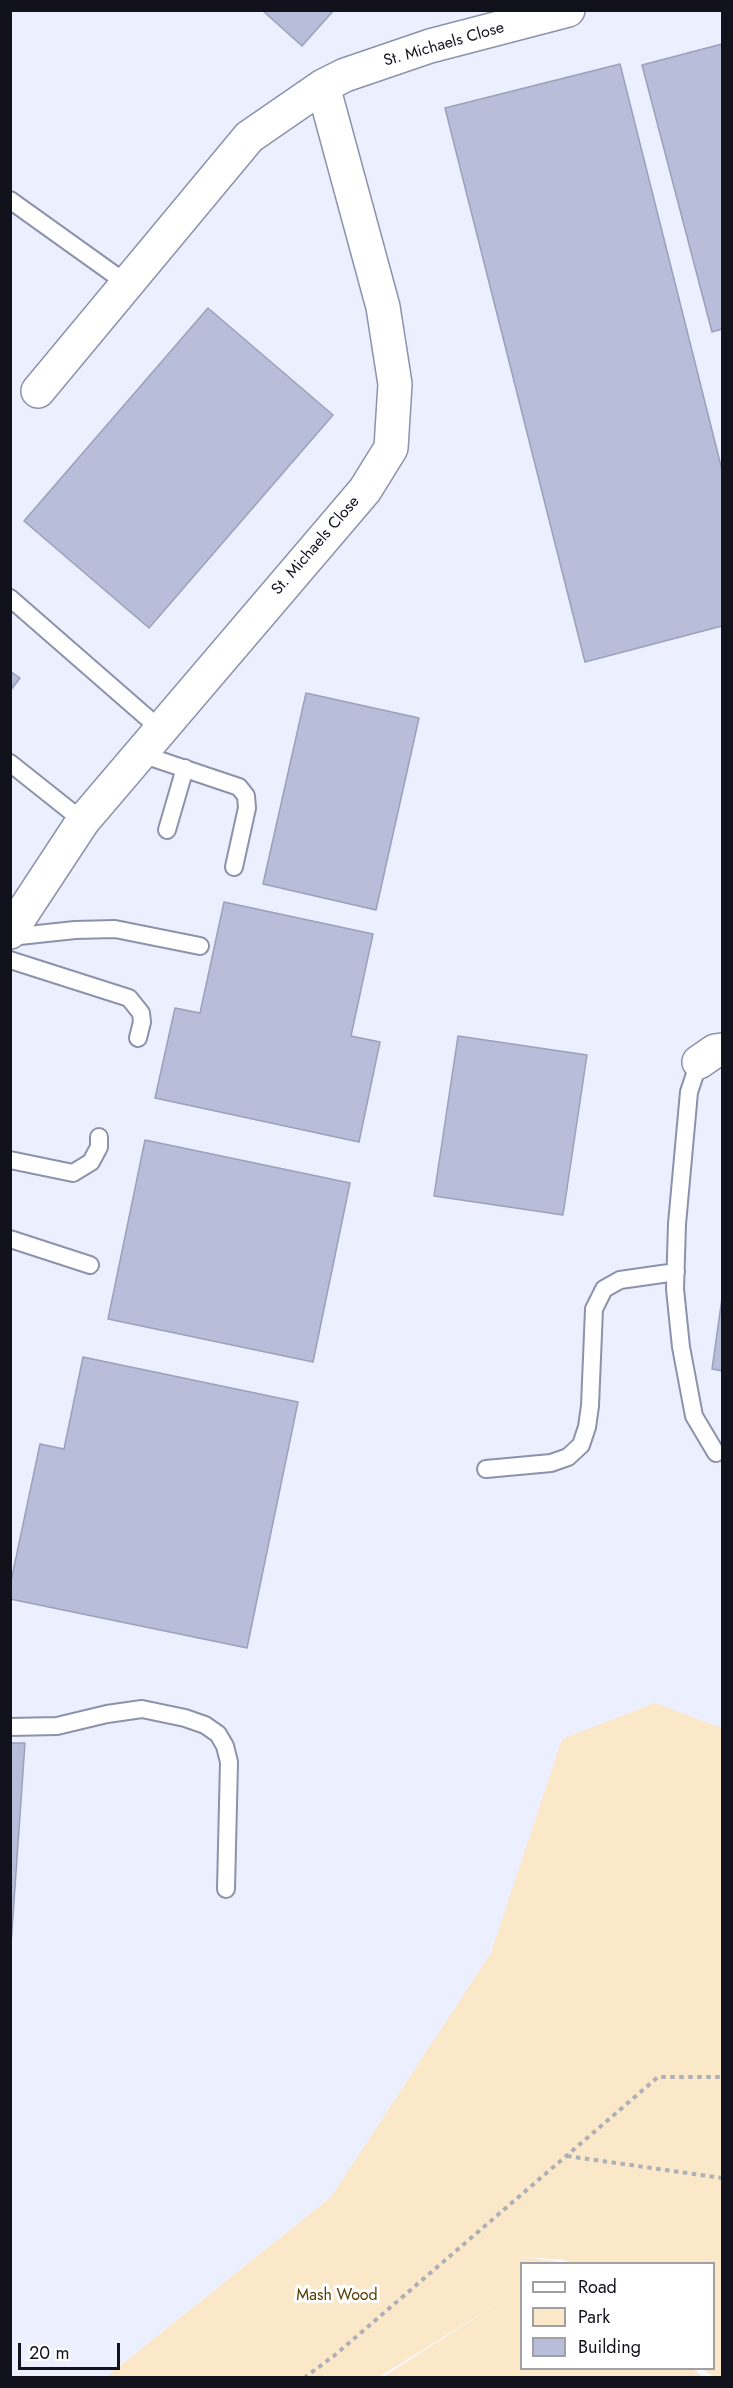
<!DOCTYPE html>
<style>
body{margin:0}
#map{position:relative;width:733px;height:2388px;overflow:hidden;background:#f7f9ff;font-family:Jost,sans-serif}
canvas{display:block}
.frame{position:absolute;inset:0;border:12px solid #11121c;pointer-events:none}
.legend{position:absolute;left:520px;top:2262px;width:195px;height:108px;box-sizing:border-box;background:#fff;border:2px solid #a0a0a4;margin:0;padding:8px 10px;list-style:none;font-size:18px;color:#11121c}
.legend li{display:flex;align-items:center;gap:12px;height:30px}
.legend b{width:30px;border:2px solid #a0a0a4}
.scale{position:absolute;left:18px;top:2343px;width:102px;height:27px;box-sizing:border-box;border:3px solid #11121c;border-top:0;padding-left:8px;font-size:18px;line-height:21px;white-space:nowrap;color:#11121c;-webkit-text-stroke:4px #fff;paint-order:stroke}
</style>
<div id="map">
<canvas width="733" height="2388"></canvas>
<div class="frame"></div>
<ul class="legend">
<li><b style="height:8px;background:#fff"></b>Road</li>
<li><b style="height:16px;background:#fbe8c9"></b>Park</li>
<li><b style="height:16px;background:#b8bdda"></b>Building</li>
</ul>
<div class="scale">20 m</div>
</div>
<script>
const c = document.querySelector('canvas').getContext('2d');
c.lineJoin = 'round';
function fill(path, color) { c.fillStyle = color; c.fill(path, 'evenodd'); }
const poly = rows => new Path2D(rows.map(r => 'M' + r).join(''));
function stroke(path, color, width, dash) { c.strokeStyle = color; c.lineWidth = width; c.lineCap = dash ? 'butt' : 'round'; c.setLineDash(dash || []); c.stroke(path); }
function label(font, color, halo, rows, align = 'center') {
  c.font = font + ' Jost,sans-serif'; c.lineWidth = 6; c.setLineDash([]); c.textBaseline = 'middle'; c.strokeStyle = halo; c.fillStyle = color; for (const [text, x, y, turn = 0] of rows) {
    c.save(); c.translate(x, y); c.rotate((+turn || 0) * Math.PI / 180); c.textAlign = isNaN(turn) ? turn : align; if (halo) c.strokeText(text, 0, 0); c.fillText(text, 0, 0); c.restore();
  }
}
const built = poly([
 [11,11,722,11,722,1795,331,2197,106,2377,11,2378]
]);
const green = poly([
 [655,1703,722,1728,722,2377,714,2377,703,2369,714,2368,714,2264,569,2264,565,2260,516,2256,567,2263,522,2264,522,2368,692,2368,703,2377,383,2377,501,2301,379,2377,106,2377,331,2197,491,1953,562,1739]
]);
const building = poly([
 [262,10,334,10,302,46,262,10],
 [722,44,722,329,712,332,642,65,722,44],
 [620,64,722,470,722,626,585,662,445,108,620,64],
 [208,308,333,415,149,628,24,521,208,308],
 [10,671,20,678,10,691,10,671],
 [306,693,419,718,376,910,263,884,306,693],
 [224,902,373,934,351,1036,380,1042,359,1142,155,1098,175,1008,200,1013,224,902],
 [458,1036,587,1055,563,1215,434,1196,458,1036],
 [145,1140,350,1183,313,1362,108,1319,145,1140],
 [722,1298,722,1371,712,1369,722,1298],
 [83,1357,298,1402,247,1648,10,1599,10,1586,40,1444,64,1449,83,1357],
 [10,1743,25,1743,10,1959,10,1743]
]);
const path = poly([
 [567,2156,722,2178],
 [304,2378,335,2355,658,2077,722,2077]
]);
const service = poly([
 [10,200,126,283],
 [10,598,159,728],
 [138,753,239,787,246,796,247,808,234,867],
 [10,763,83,821],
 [167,830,185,768],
 [10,937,75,930,115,929,200,946],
 [10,960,129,998,141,1013,142,1022,138,1038],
 [699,1062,689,1092,677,1224,675,1289,681,1347,694,1416,716,1453],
 [10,1160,73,1173,91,1162,99,1147,99,1137],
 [10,1239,90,1265],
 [486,1469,551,1463,568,1457,581,1445,587,1427,590,1406,594,1309,604,1289,620,1280,676,1272],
 [10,1727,57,1726,107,1714,142,1709,185,1718,205,1725,218,1734,225,1746,229,1762,226,1889]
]);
const minor = poly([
 [38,391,249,137,323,86],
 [10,932,83,821,365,490,391,448,395,384,383,307,323,86,345,75,430,46,568,10],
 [699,1062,715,1051,722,1050]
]);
const streetNames = [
 ["St. Michaels Close",444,45,-16],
 ["St. Michaels Close",316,546,-49]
];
const parkNames = [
 ["Mash Wood",337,2296]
];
fill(built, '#eceffe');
fill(green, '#fbe8c9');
fill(building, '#b8bdda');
stroke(building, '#9ba0bc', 1.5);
stroke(service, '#8c91ad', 20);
stroke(minor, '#8c91ad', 36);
stroke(path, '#aeb0b7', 4, [4.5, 4.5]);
stroke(service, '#fff', 16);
stroke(minor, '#fff', 33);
label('16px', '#11121c', '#fff', streetNames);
label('16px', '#563c01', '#fff', parkNames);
</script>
